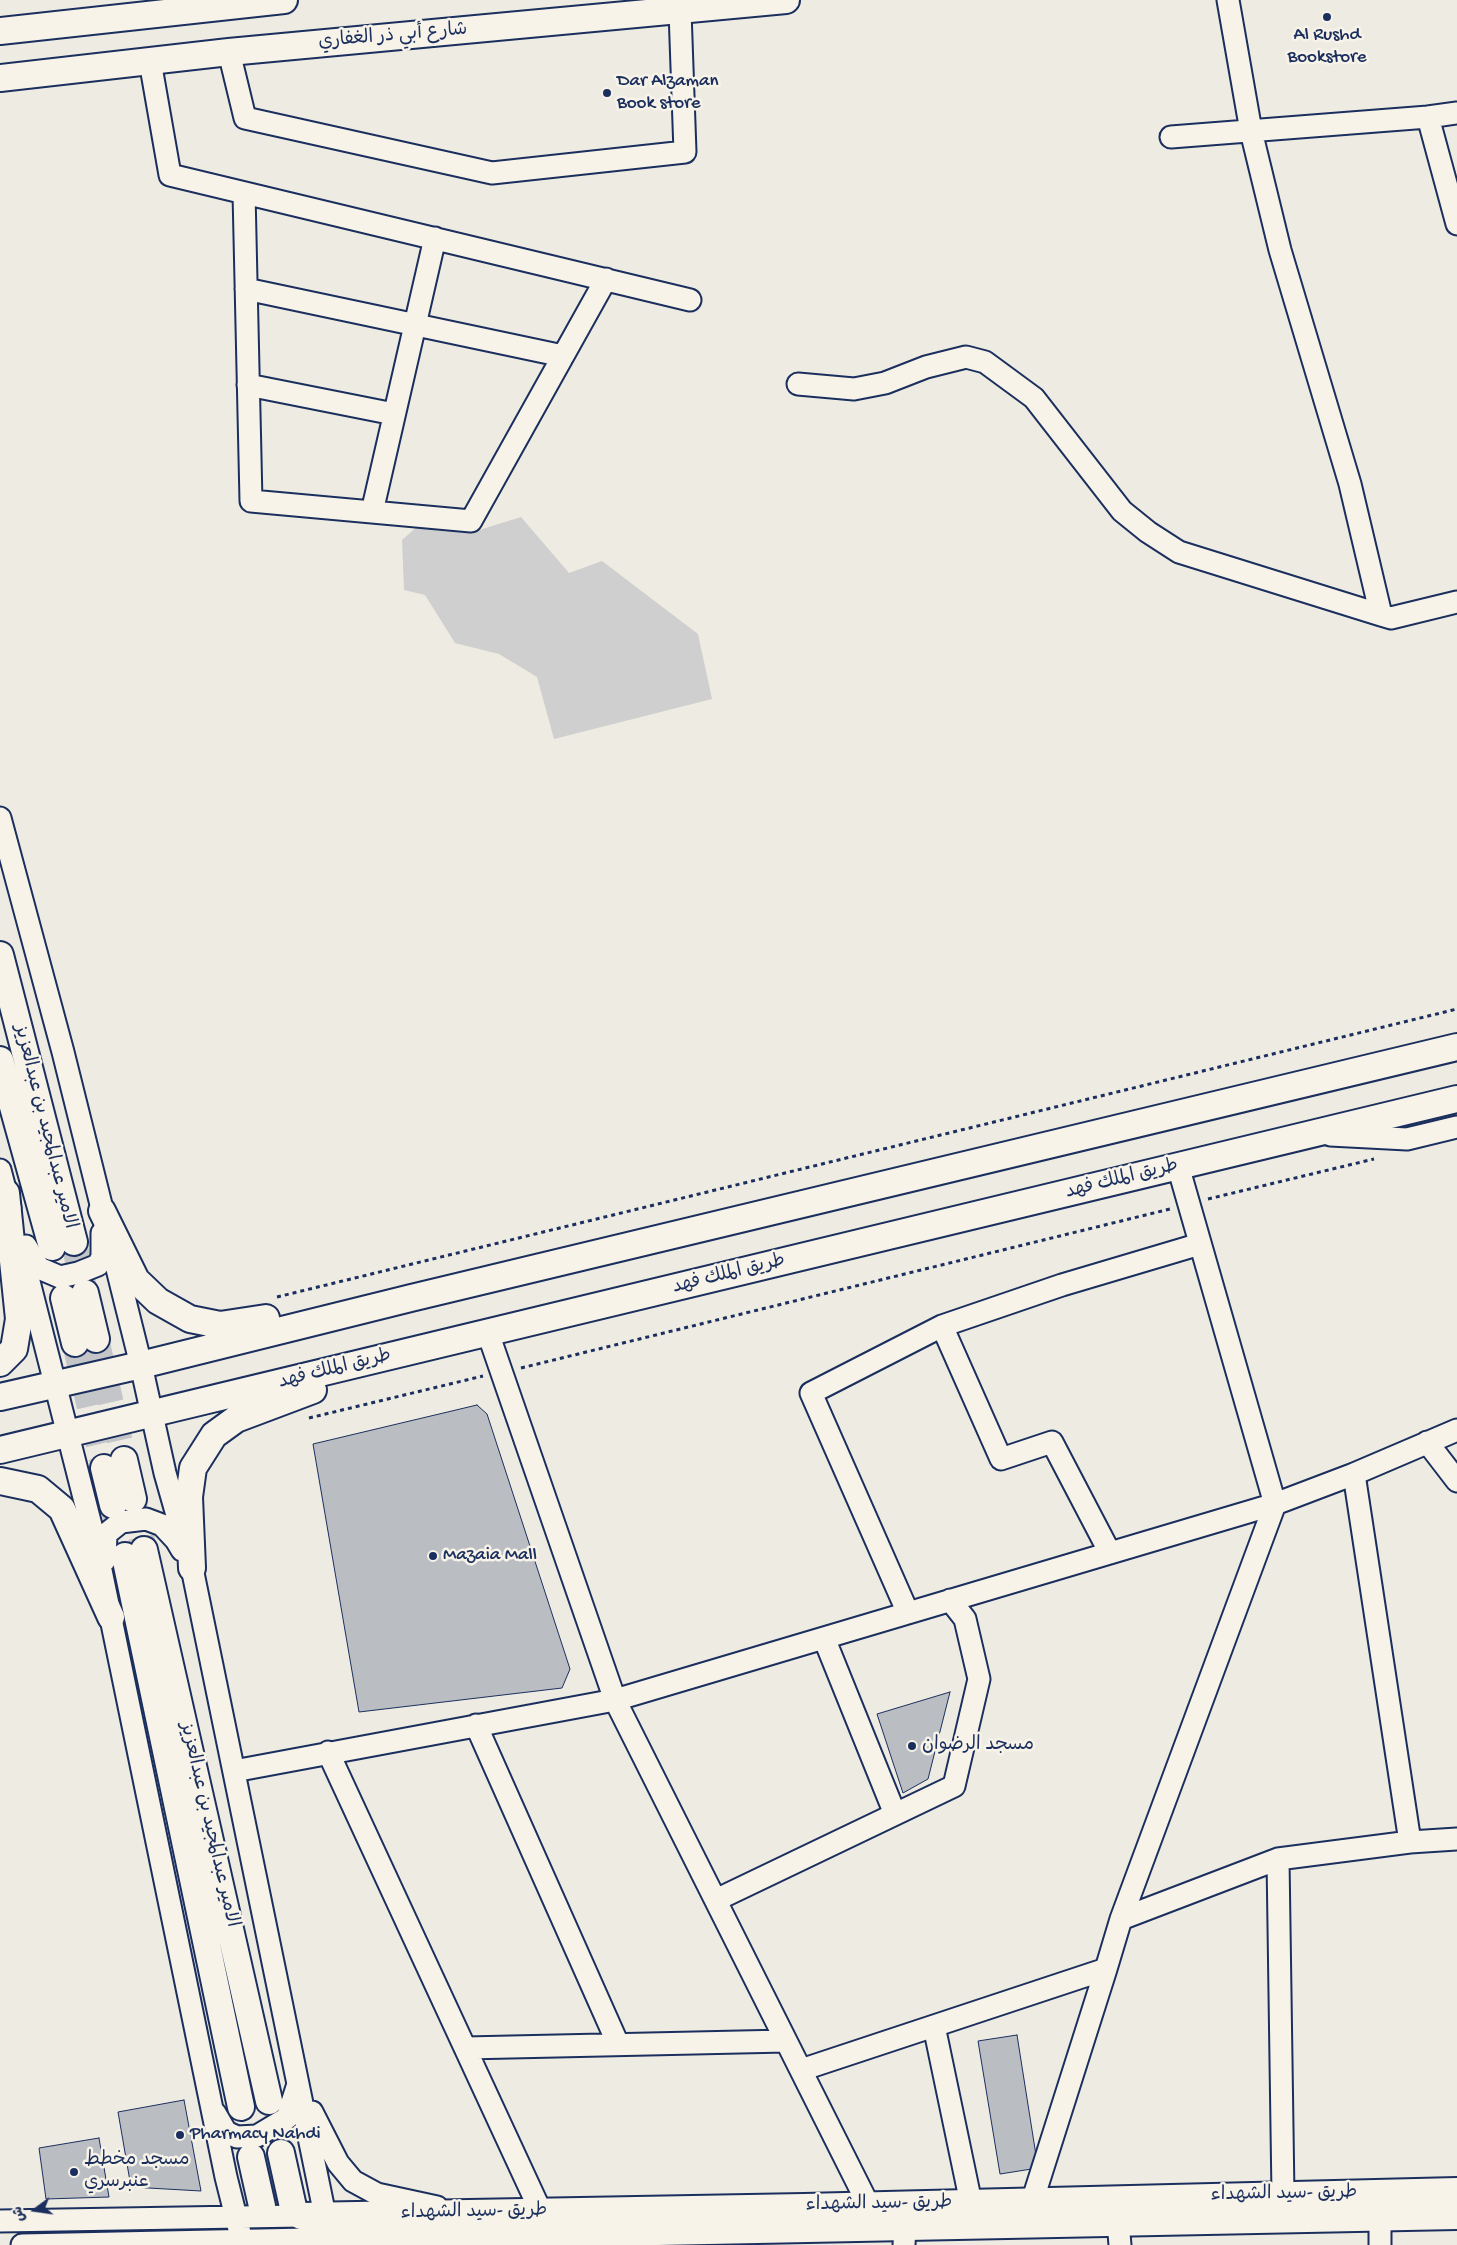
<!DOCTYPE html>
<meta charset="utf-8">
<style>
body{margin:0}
#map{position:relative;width:1457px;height:2245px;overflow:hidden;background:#eeebe2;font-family:"Gochi Hand","Playpen Sans Arabic",sans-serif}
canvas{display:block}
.north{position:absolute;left:10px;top:2185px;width:50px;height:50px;-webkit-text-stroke:4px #f7f3e8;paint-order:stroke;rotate:256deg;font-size:14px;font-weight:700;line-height:20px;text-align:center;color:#1b2f5e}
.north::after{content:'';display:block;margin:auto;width:18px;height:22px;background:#1b2f5e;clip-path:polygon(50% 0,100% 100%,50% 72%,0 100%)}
</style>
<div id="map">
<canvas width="1457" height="2245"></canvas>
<div class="north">ش</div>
</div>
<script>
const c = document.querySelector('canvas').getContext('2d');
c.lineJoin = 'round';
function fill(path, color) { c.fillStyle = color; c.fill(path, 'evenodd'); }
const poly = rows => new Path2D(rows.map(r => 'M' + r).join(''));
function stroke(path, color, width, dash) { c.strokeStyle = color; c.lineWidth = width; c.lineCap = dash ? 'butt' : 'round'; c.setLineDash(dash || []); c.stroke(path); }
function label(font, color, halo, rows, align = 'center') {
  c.font = font + ' "Gochi Hand","Playpen Sans Arabic",sans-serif'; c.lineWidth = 5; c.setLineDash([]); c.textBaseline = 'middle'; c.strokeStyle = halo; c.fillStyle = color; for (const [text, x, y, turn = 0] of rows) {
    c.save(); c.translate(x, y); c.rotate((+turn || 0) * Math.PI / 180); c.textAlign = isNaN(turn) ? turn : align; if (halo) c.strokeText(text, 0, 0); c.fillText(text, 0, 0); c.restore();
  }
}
const green = poly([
 [521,517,569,573,602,561,698,634,712,699,554,739,537,677,499,654,455,643,425,595,404,590,402,540,419,525,476,531]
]);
const building = poly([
 [477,1405,487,1414,570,1669,562,1688,359,1712,313,1444,477,1405],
 [950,1692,928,1779,903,1793,877,1714,950,1692],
 [1017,2035,1038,2168,1000,2174,978,2041,1017,2035],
 [184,2100,201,2191,131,2187,118,2112,184,2100],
 [99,2138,109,2197,46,2199,39,2148,99,2138]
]);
const majorTunnel = poly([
 [74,1242,85,1293],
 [96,1339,124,1460],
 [75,1343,104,1468],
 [133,1499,144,1550],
 [113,1505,125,1556]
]);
const path = poly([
 [1208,1199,1374,1159],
 [277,1297,1457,1009],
 [521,1368,1170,1209],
 [309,1418,483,1376]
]);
const minor = poly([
 [1228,0,1251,131,1280,250,1350,484,1381,615,1391,618,1457,602],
 [229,52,245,118,492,173,685,152,680,11],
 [150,61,170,175,690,300],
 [1457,113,1428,117,1457,224],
 [1171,137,1428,117],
 [244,193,251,501,471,521,606,279],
 [246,289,563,356],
 [798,384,854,389,885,383,926,367,966,357,985,362,1034,398,1122,511,1148,532,1179,552,1381,615],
 [248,385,394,414],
 [372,512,435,238],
 [0,818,63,1052,141,1365,165,1473,192,1568,328,2230],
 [1330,1135,1407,1139,1457,1127],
 [1178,1166,1275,1504,1354,1474,1457,1430],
 [0,1170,10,1208],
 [26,1246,39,1268,60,1277,78,1273,98,1265,102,1257,102,1233],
 [21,1250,95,1541,226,2177,243,2245],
 [942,1326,1001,1459,1052,1442,1110,1553],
 [488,1333,615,1700,869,2206],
 [1427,1442,1457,1481],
 [1354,1474,1410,1842],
 [105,1560,106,1534,121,1522,146,1519,162,1525,176,1540,182,1550],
 [908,1613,811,1393,942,1326,1062,1285,1200,1244],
 [824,1638,895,1814],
 [476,1725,618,2044],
 [328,1752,541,2212],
 [234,1771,615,1700,1275,1504,1121,1919,1106,1969,801,2070],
 [1278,1859,1283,2195],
 [716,1900,954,1786,979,1679,965,1619,950,1600],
 [1121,1919,1278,1859,1410,1842,1457,1839],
 [934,2026,971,2203],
 [465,2048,786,2041],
 [312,2112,338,2163,353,2181,377,2194,437,2207],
 [215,2113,226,2132,237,2137,257,2136,287,2118,298,2084],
 [1032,2202,1106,1969],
 [0,2221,301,2216],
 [1118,2222,1120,2245],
 [22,2245,308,2239],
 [904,2245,905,2226],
 [1380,2245,1380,2218]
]);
const major = poly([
 [0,31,284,0],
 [0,78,229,52,786,0],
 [0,955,74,1242],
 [0,1060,52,1247],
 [102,1211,136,1280,158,1301,190,1319,220,1325,266,1318],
 [85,1293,96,1339],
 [64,1298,75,1343],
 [0,1363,14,1349,19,1319,6,1193],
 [0,1397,141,1365,411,1298,1457,1047],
 [0,1450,1457,1099],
 [124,1460,133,1499],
 [104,1468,113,1505],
 [0,1481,38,1489,62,1509,111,1617],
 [144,1550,269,2101],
 [125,1556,241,2107],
 [192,1568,189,1497,193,1468,214,1435,236,1419,313,1390],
 [281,2153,293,2207],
 [251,2157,262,2206],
 [301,2216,804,2207,1457,2191],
 [308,2239,1457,2216]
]);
const markers = [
 [1327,17,5,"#1b2f5e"],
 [607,93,5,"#1b2f5e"],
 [433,1556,5,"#1b2f5e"],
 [912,1746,5,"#1b2f5e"],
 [180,2135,5,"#1b2f5e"],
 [74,2172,5,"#1b2f5e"]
];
const poiNames = [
 ["Al Rushd",1327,36,"center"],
 ["Bookstore",1327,58,"center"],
 ["Dar Alzaman",617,82],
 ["Book store",617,104],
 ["Mazaia Mall",443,1556],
 ["مسجد الرضوان",922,1746],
 ["Pharmacy Nahdi",190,2135],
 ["مسجد مخطط",84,2161],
 ["عنبرسري",84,2183]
];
const streetNames = [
 ["شارع أبي ذر الغفاري",393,37,-5],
 ["الامير عبدالمجيد بن عبدالعزيز",44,1127,76],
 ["طريق الملك فهد",1122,1180,-14],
 ["طريق الملك فهد",729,1275,-14],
 ["طريق الملك فهد",335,1370,-14],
 ["الامير عبدالمجيد بن عبدالعزيز",208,1825,77],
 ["طريق -سيد الشهداء",1284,2195,-1],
 ["طريق -سيد الشهداء",879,2205,-1],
 ["طريق -سيد الشهداء",474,2213,-1]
];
fill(green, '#cfcfcf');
fill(building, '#babdc2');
stroke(building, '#1b2f5e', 1);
stroke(majorTunnel, '#c4c5c8', 26, [26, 13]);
stroke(minor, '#1b2f5e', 25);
stroke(major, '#1b2f5e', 30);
stroke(path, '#1b2f5e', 3, [4, 4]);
stroke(minor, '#f7f3e8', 21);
stroke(major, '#f7f3e8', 26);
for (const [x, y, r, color] of markers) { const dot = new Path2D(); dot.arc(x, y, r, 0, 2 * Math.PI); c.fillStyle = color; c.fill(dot); stroke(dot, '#f7f3e8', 2); }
label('19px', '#1b2f5e', '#f7f3e8', poiNames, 'left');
label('19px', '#1b2f5e', '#f7f3e8', streetNames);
</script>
